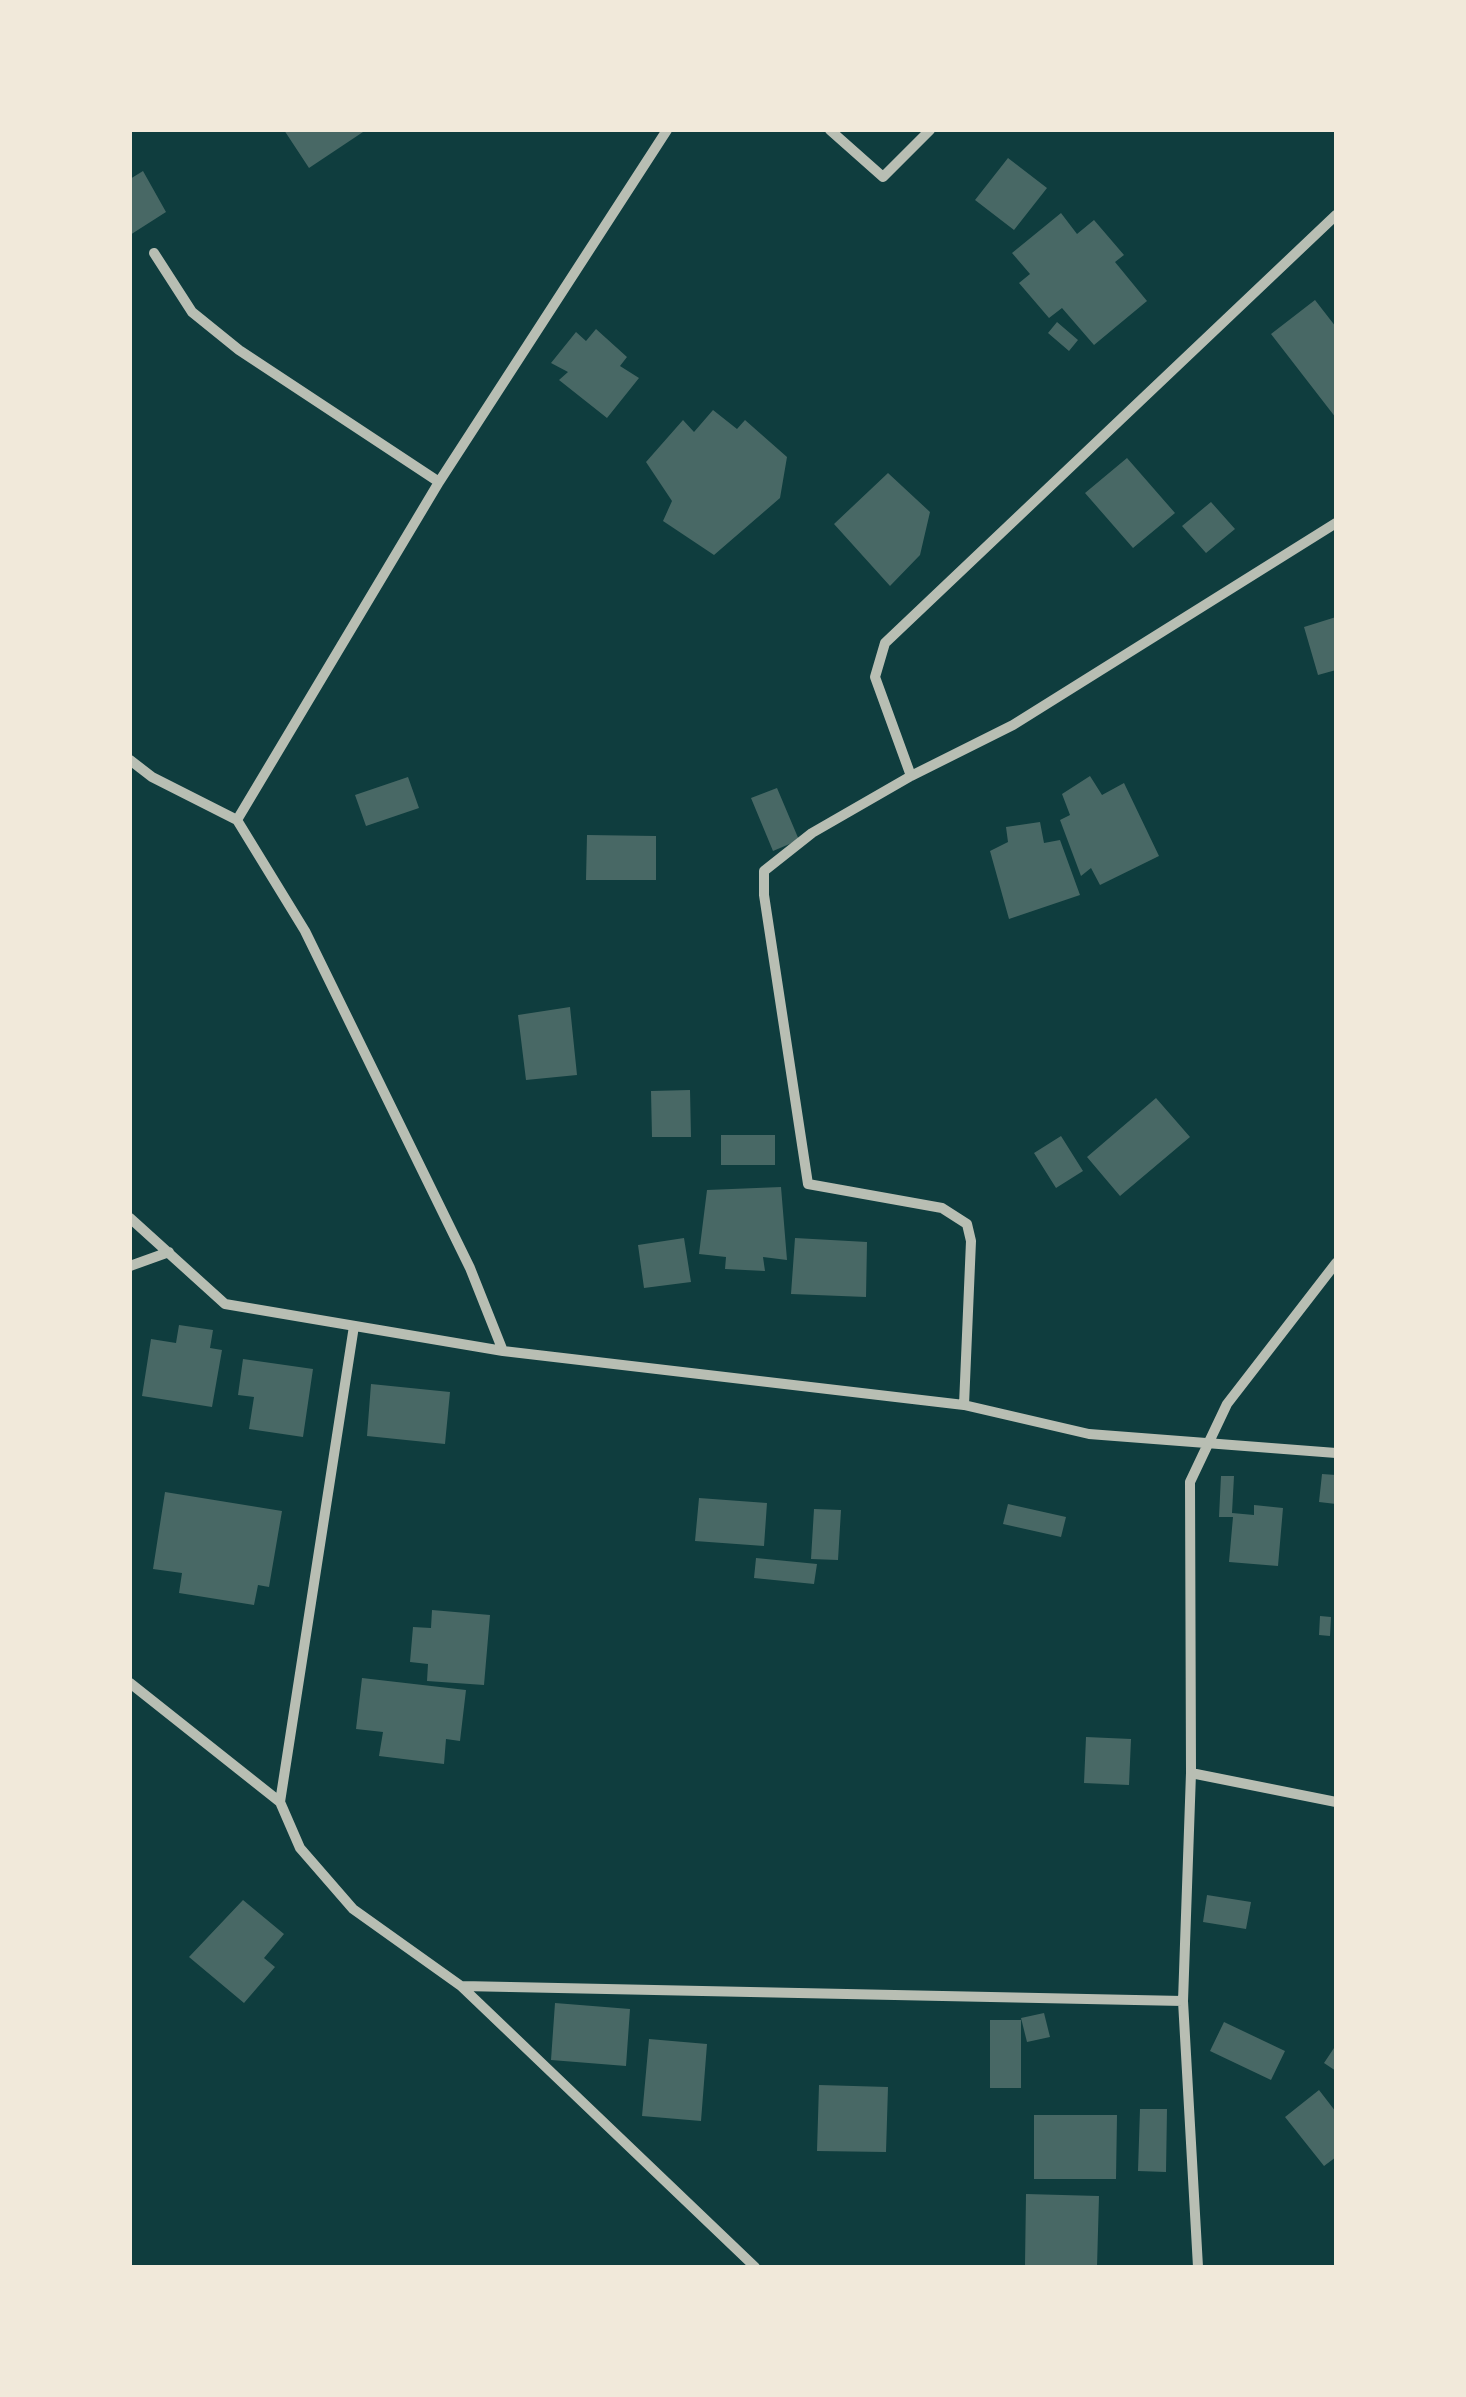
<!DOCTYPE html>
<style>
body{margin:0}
#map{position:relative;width:1466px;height:2397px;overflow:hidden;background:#0f3d3e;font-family:"Times New Roman",serif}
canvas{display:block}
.frame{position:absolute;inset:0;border:132px solid #f1e9da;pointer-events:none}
</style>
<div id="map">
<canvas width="1466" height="2397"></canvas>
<div class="frame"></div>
</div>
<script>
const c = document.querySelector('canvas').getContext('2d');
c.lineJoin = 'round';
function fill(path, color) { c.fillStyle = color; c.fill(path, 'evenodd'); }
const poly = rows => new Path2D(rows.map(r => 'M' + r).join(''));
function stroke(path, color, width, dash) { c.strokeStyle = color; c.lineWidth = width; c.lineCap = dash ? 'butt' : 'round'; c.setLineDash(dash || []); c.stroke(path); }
const building = poly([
 [284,130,366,130,309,168],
 [1008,158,1047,188,1014,230,975,200],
 [143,171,166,212,130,235,130,179],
 [1061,213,1077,234,1094,220,1124,255,1115,262,1147,301,1094,345,1062,308,1049,318,1019,283,1030,274,1012,253],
 [1315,300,1336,327,1336,418,1271,334],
 [1057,322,1078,340,1069,351,1048,333],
 [596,329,627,357,620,366,639,378,607,418,559,380,568,372,551,363,576,332,586,341],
 [713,410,737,429,745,420,787,457,780,498,714,555,663,521,672,501,646,462,683,420,694,432],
 [1127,458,1175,513,1133,548,1085,493],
 [888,473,930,512,920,555,890,586,834,524],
 [1211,502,1235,529,1206,553,1182,526],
 [1336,617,1336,670,1318,675,1304,627],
 [1090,776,1102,795,1124,783,1159,856,1100,885,1091,868,1081,876,1060,820,1070,815,1062,794],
 [408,777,419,808,366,826,355,795],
 [777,788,799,840,773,851,751,798],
 [1040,822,1044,843,1060,840,1080,895,1009,919,990,851,1008,842,1006,827],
 [587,835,656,836,656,880,586,880],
 [570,1007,577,1075,526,1080,518,1015],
 [690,1090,691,1137,652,1137,651,1091],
 [1156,1098,1190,1137,1120,1196,1087,1157],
 [721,1135,775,1135,775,1165,721,1165],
 [1061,1136,1083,1171,1056,1188,1034,1153],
 [781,1187,787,1260,763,1257,765,1271,725,1269,726,1257,699,1254,707,1190],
 [684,1238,691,1282,644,1288,638,1245],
 [795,1238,867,1242,866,1297,791,1294],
 [179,1325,213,1330,210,1348,222,1350,212,1407,142,1396,151,1339,176,1343],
 [243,1359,313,1369,303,1437,249,1429,254,1397,238,1395],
 [371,1384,450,1392,445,1444,367,1436],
 [1322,1474,1336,1475,1336,1504,1319,1502],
 [1221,1476,1234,1476,1232,1513,1254,1515,1254,1505,1283,1508,1278,1566,1229,1562,1233,1517,1219,1517],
 [165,1492,282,1511,269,1587,258,1585,254,1605,179,1593,182,1573,153,1569],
 [699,1498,767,1503,764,1546,695,1541],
 [1008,1504,1066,1517,1061,1537,1003,1524],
 [814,1509,841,1510,838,1560,811,1559],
 [756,1558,817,1564,814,1584,754,1578],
 [432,1610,490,1615,484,1685,427,1681,428,1664,410,1662,413,1627,431,1628],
 [1320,1616,1331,1617,1330,1636,1319,1635],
 [362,1678,466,1690,460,1741,446,1739,444,1764,379,1756,383,1732,356,1729],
 [1086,1737,1131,1739,1129,1785,1084,1783],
 [1207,1895,1251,1902,1246,1929,1203,1922],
 [243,1900,284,1934,264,1958,275,1967,244,2003,189,1957],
 [555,2003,630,2009,626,2066,551,2060],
 [1044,2013,1050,2037,1027,2042,1021,2018],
 [990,2020,1021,2020,1021,2088,990,2088],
 [1224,2022,1285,2051,1271,2080,1210,2051],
 [649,2039,707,2044,701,2121,642,2116],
 [1336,2045,1336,2071,1324,2063],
 [819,2085,888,2087,886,2152,817,2151],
 [1319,2090,1336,2112,1336,2157,1324,2166,1285,2117],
 [1140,2109,1167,2109,1166,2172,1138,2171],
 [1034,2115,1117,2115,1116,2179,1034,2179],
 [1026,2194,1099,2196,1097,2267,1025,2265]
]);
const minor = poly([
 [830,130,883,177,930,130],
 [154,253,192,312,239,350,439,482],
 [130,760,152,777,237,820,305,931,470,1268,503,1351],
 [911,776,875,677,885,643,1336,215],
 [237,820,439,482,667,130],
 [130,1218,225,1304,503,1351,964,1405,1089,1434,1336,1453],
 [130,1266,169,1252],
 [964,1405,971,1241,967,1224,942,1208,808,1184,764,895,764,871,812,833,911,776,1013,725,1336,523],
 [130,1683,280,1802,300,1848,353,1909,461,1986,755,2267],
 [1191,1773,1336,1802],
 [280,1802,354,1326],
 [462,1986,1183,2001],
 [1198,2267,1183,2001,1191,1773,1190,1482,1227,1404,1336,1263]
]);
fill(building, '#486865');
stroke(minor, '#b8beb3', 10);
</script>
